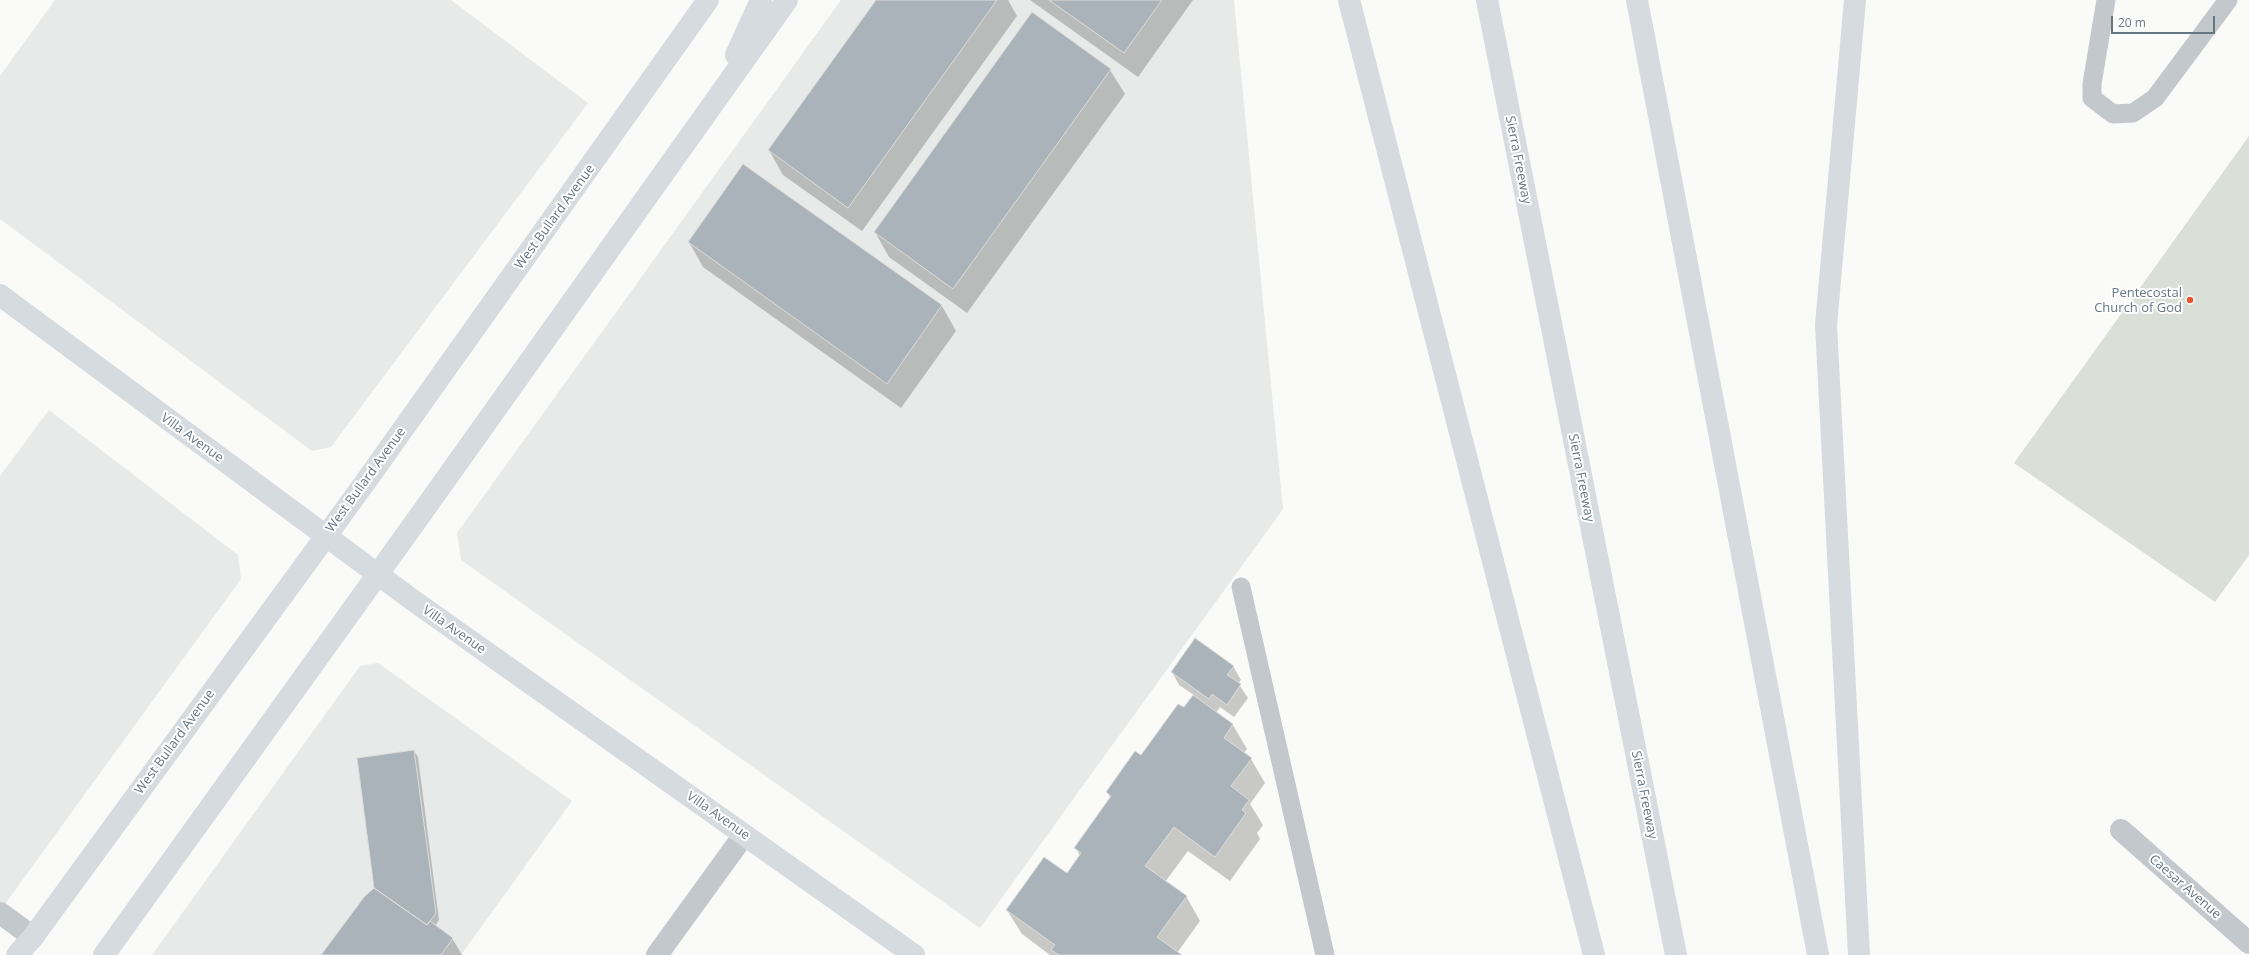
<!DOCTYPE html>
<style>
body{margin:0}
#map{position:relative;width:2249px;height:955px;overflow:hidden;background:#fafaf8;font-family:"Open Sans",sans-serif}
canvas{display:block}
.scale{position:absolute;left:2111px;top:16px;width:104px;height:18px;box-sizing:border-box;border:2px solid #657683;border-top:0;padding-left:5px;font-size:12px;line-height:14px;white-space:nowrap;color:#657683;-webkit-text-stroke:3px #fff;paint-order:stroke}
</style>
<div id="map">
<canvas width="2249" height="955"></canvas>
<div class="scale">20 m</div>
</div>
<script>
const c = document.querySelector('canvas').getContext('2d');
c.lineJoin = 'round';
function fill(path, color) { c.fillStyle = color; c.fill(path, 'evenodd'); }
const poly = rows => new Path2D(rows.map(r => 'M' + r).join(''));
function stroke(path, color, width, dash) { c.strokeStyle = color; c.lineWidth = width; c.lineCap = dash ? 'butt' : 'round'; c.setLineDash(dash || []); c.stroke(path); }
function label(font, color, halo, rows, align = 'center') {
  c.font = font + ' "Open Sans",sans-serif'; c.lineWidth = 4; c.setLineDash([]); c.textBaseline = 'middle'; c.strokeStyle = halo; c.fillStyle = color; for (const [text, x, y, turn = 0] of rows) {
    c.save(); c.translate(x, y); c.rotate((+turn || 0) * Math.PI / 180); c.textAlign = isNaN(turn) ? turn : align; if (halo) c.strokeText(text, 0, 0); c.fillText(text, 0, 0); c.restore();
  }
}
const built = poly([
 [55,0,451,0,588,103,331,447,312,451,0,219,0,76],
 [841,0,1234,0,1283,509,980,928,461,560,457,533],
 [49,410,238,555,241,579,0,911,0,476],
 [378,663,572,801,461,955,152,955,360,666]
]);
const green = poly([
 [2249,136,2249,555,2215,602,2014,463]
]);
const shadow = poly([
 [878,0,1008,0,1017,16,862,231,783,175,769,150],
 [1030,0,1193,0,1138,77],
 [1110,70,1125,94,967,313,889,257,875,232],
 [744,165,942,306,956,331,901,408,703,267,689,242],
 [1233,666,1241,680,1238,683,1248,698,1234,717,1220,707,1216,713,1233,725,1247,749,1244,753,1251,759,1265,783,1250,804,1263,825,1257,833,1260,839,1230,881,1188,851,1165,882,1186,896,1200,921,1177,953,1180,955,1050,955,1022,934,1007,910,1067,874,1080,856,1076,848,1111,799,1107,792,1141,757,1194,695,1179,685,1172,672],
 [414,751,418,757,439,920,435,926,452,938,462,955,323,955,375,888]
]);
const building = poly([
 [876,0,997,0,848,208,768,150,876,0],
 [1049,0,1162,0,1124,53,1049,0],
 [1032,12,1111,69,953,289,874,232,1032,12],
 [743,164,942,305,887,384,688,242,743,164],
 [1195,638,1234,666,1227,675,1241,684,1227,705,1212,694,1209,699,1171,672,1195,638],
 [1193,695,1233,724,1224,738,1252,758,1231,786,1249,800,1242,810,1246,813,1215,857,1174,827,1145,866,1187,896,1157,937,1182,955,1059,955,1051,950,1055,945,1006,910,1044,857,1067,873,1081,853,1074,848,1111,796,1106,792,1135,751,1141,755,1178,704,1184,707,1193,695],
 [414,750,436,913,427,925,374,888,357,758,414,750],
 [374,888,427,925,430,921,453,938,441,955,321,955,364,897,374,888]
]);
const service = poly([
 [2106,0,2092,84,2092,98,2113,114,2133,113,2155,98,2228,0],
 [1241,587,1325,955]
]);
const minor = poly([
 [2121,830,2249,943],
 [0,913,33,937],
 [657,955,744,835]
]);
const secondary = poly([
 [0,295,414,601,914,955]
]);
const primary = poly([
 [736,55,761,0],
 [17,955,33,937,364,484,708,0],
 [104,955,416,521,787,0]
]);
const motorway = poly([
 [1349,0,1594,955],
 [1487,0,1676,955],
 [1637,0,1818,955],
 [1855,0,1826,325,1859,955]
]);
const markers = [
 [2190,300,4,"#e4572e"]
];
const streetNames = [
 ["Sierra Freeway",1518,160,79],
 ["West Bullard Avenue",555,217,-54],
 ["Villa Avenue",192,438,36],
 ["Sierra Freeway",1581,478,79],
 ["West Bullard Avenue",366,480,-54],
 ["Villa Avenue",454,630,35],
 ["West Bullard Avenue",175,742,-54],
 ["Sierra Freeway",1644,795,79],
 ["Villa Avenue",718,816,35],
 ["Caesar Avenue",2185,887,41]
];
const poiNames = [
 ["Pentecostal",2182,293],
 ["Church of God",2182,308]
];
fill(built, '#e8e9e9');
fill(green, '#dadfd7');
fill(shadow, '#0003');
fill(building, '#aab3b9');
stroke(building, '#dcdcda', 1);
stroke(service, '#c3c8cc', 19);
stroke(minor, '#c3c8cc', 22);
stroke(secondary, '#d6dbdf', 22);
stroke(primary, '#d6dbdf', 22);
stroke(motorway, '#d6dbdf', 22);
for (const [x, y, r, color] of markers) { const dot = new Path2D(); dot.arc(x, y, r, 0, 2 * Math.PI); c.fillStyle = color; c.fill(dot); stroke(dot, '#fff', 1.5); }
label('13px', '#657683', '#fff', streetNames);
label('13px', '#657683', '#fff', poiNames, 'right');
</script>
